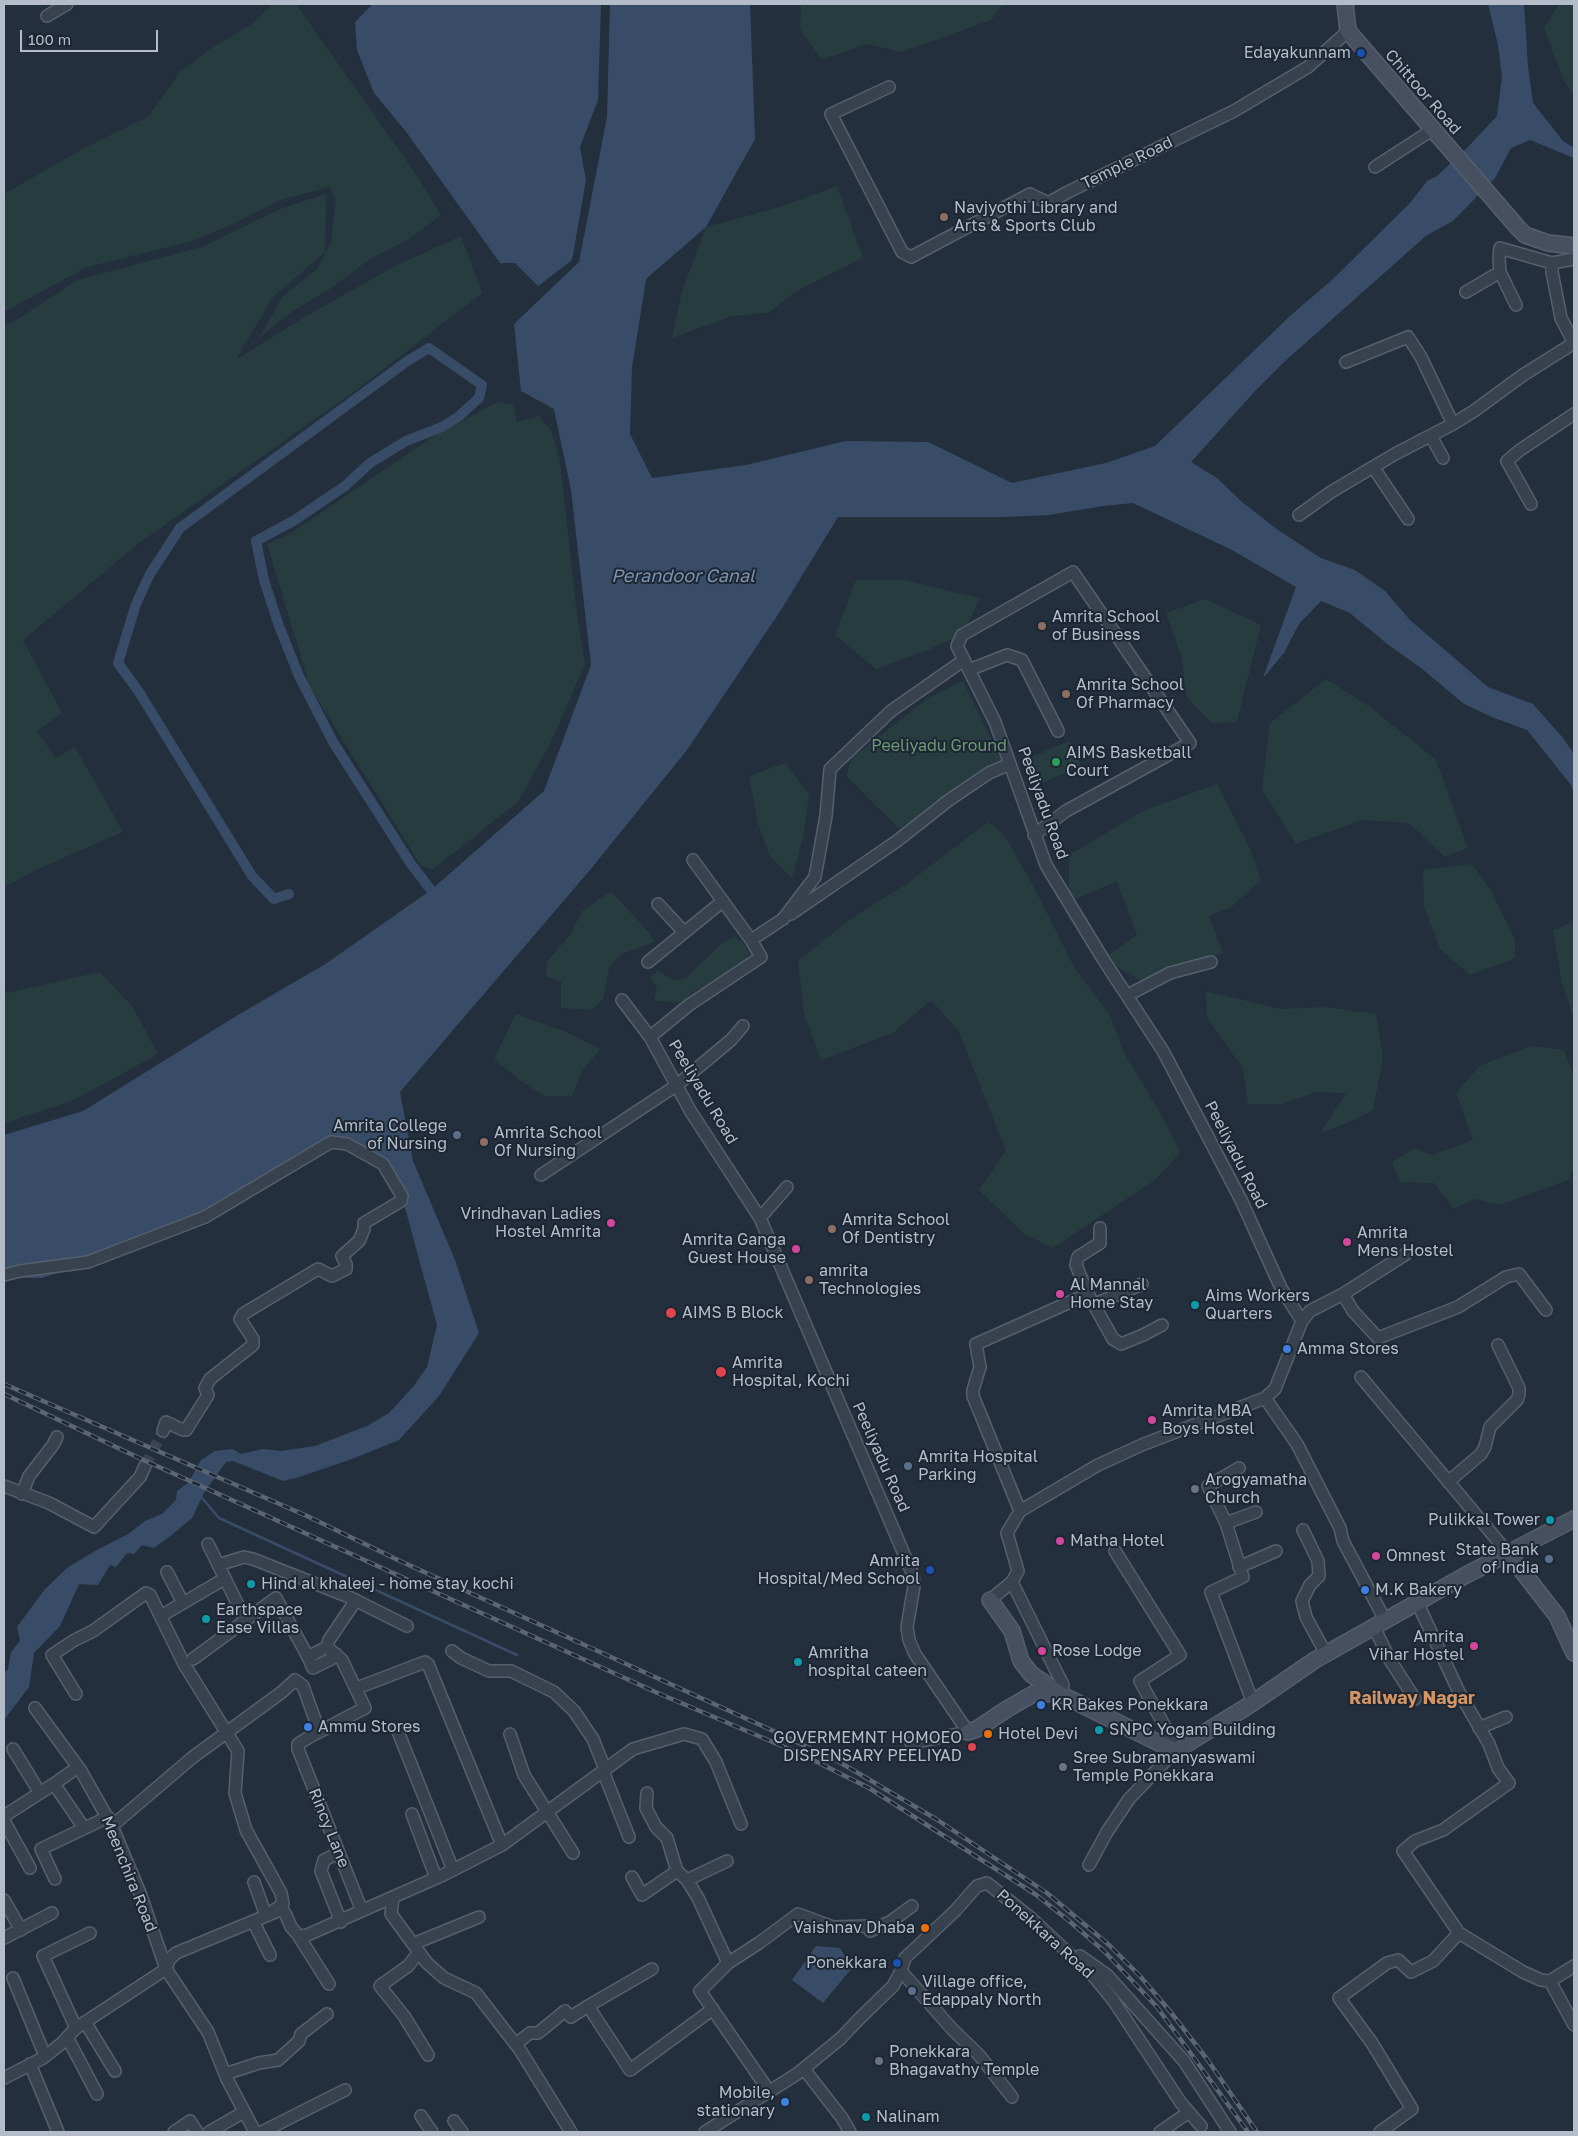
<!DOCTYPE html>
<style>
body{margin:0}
#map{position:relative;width:1578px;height:2136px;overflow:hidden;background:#242f3e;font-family:"Golos Text",sans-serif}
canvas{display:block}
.frame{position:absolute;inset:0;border:5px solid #b4bcc9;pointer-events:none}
.scale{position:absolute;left:20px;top:30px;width:138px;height:22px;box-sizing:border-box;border:2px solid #b4bcc9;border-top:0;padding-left:6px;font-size:15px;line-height:18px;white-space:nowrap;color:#b4bcc9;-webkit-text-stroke:4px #1d2633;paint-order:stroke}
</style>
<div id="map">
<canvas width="1578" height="2136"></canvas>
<div class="frame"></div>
<div class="scale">100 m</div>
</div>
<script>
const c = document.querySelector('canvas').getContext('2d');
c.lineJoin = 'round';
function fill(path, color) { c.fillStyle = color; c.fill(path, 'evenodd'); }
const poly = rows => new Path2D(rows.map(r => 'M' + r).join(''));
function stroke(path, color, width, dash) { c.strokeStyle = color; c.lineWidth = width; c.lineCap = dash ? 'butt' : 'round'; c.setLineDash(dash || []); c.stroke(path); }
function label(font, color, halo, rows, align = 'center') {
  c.font = font + ' "Golos Text",sans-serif'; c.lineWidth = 4; c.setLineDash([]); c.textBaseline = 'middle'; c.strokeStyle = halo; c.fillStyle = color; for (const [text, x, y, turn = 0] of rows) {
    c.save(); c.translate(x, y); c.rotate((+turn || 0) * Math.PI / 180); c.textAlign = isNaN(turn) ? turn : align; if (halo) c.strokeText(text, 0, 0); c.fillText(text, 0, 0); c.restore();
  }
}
const green = poly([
 [273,4,296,4,413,170,441,215,409,239,370,259,330,289,293,311,259,338,283,296,317,269,331,242,336,199,329,187,280,200,239,221,196,240,87,267,4,312,4,194,86,147,149,116,180,72,210,49,252,24],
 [801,4,1003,4,991,20,902,52,866,44,822,60,800,29],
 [1559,4,1574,4,1574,96,1564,81,1544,28],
 [837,186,863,258,796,291,769,313,732,316,672,338,682,291,706,227,780,207],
 [326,194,325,252,272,298,236,360,303,318,395,266,461,236,482,293,358,389,139,543,23,640,62,713,37,731,56,758,75,747,123,832,36,870,4,887,4,325,18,319,77,280,202,247,280,209],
 [497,402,513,404,517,422,539,416,551,430,560,461,576,607,585,664,550,744,518,802,432,870,421,866,310,687,267,544,288,535,428,440],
 [856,580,904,580,980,598,962,635,923,652,876,669,835,635],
 [1205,599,1261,625,1237,722,1212,723,1187,698,1181,656,1166,613],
 [1326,679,1370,707,1436,760,1468,848,1445,857,1409,823,1362,820,1296,844,1262,789,1270,723],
 [963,681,1001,759,900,829,846,776,852,758,928,698],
 [1069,741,1081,766,1042,783,1030,758],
 [785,763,809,794,804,834,792,878,769,855,757,820,749,776],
 [1217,784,1249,847,1261,880,1230,908,1209,916,1223,953,1145,983,1103,959,1137,935,1117,881,1069,902,1069,855,1145,810],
 [988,822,1004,835,1034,887,1075,969,1111,1017,1124,1053,1165,1121,1180,1153,1155,1180,1053,1248,1024,1234,979,1190,1006,1151,958,1030,931,1000,893,1033,821,1060,804,1013,798,961,849,920,908,883],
 [1472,864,1490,889,1515,940,1515,958,1470,975,1440,949,1424,906,1423,870],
 [611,891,649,933,655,942,619,955,609,968,603,999,592,1010,561,1008,561,981,546,976,547,962,571,933,582,911],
 [1574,922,1574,1018,1562,984,1553,930],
 [734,936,742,942,750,954,742,964,716,982,693,992,682,1003,654,1001,657,988,650,977,658,971,673,980,686,978,719,946],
 [100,972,132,1006,158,1054,72,1101,4,1123,4,989,7,993],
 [1206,991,1280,1009,1325,1007,1376,1014,1383,1058,1373,1110,1352,1121,1320,1133,1346,1093,1316,1092,1282,1104,1248,1104,1243,1068,1207,1018],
 [516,1014,566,1032,600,1049,583,1070,572,1096,545,1096,521,1081,494,1059],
 [1532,1046,1564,1050,1574,1077,1574,1168,1568,1180,1500,1205,1474,1199,1453,1209,1434,1183,1400,1182,1392,1162,1415,1148,1432,1155,1473,1140,1456,1093,1481,1065]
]);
const water = poly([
 [373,4,601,4,598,100,580,147,586,180,572,260,538,286,515,263,500,263,407,133,374,93,357,50,355,22],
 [610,4,750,4,755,139,706,227,646,279,632,368,630,434,652,478,746,465,846,441,928,442,1012,483,1106,463,1155,446,1291,315,1332,280,1410,203,1427,181,1437,176,1467,148,1497,116,1502,77,1498,45,1488,4,1524,4,1528,67,1533,103,1563,141,1574,148,1574,158,1530,140,1511,148,1495,178,1453,221,1427,235,1284,362,1256,390,1191,462,1217,478,1242,502,1278,530,1321,558,1355,570,1385,591,1410,620,1488,687,1533,704,1563,738,1574,754,1574,793,1571,785,1527,730,1492,717,1464,704,1421,668,1386,643,1350,613,1321,601,1299,624,1284,653,1263,678,1296,587,1232,550,1133,503,1103,506,1049,515,1002,517,838,517,781,610,687,750,590,870,400,1092,413,1161,455,1260,479,1333,439,1396,399,1440,352,1459,296,1478,283,1481,233,1461,226,1462,205,1491,192,1518,173,1534,154,1548,142,1545,134,1554,127,1553,116,1567,110,1565,98,1585,79,1584,60,1626,34,1653,29,1687,4,1720,4,1673,8,1669,11,1652,20,1641,17,1627,45,1589,67,1568,95,1551,128,1534,145,1521,162,1514,176,1500,177,1491,188,1483,201,1460,215,1451,233,1449,241,1454,263,1449,281,1451,315,1446,367,1426,389,1413,413,1387,427,1367,437,1325,405,1208,381,1161,333,1135,182,1230,42,1278,4,1277,4,1135,83,1111,233,1018,327,963,431,890,544,791,591,665,571,490,554,409,521,391,514,324,579,262,607,117],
 [816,1946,840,1948,852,1968,823,2003,792,1980]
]);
const stream = poly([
 [202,1498,219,1518,517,1655]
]);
const canal = poly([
 [289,894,274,899,252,876,139,692,118,663,136,604,150,574,180,528,406,362,429,348,482,385,479,398,458,417,442,427,406,441,370,463,345,486,295,520,256,541,264,580,279,626,299,676,333,742,411,864,431,890]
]);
const streetTunnel = poly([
 [145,1466,163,1431]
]);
const street = poly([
 [47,16,67,4],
 [889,87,831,114,902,252,911,257,1030,194,1048,203,1068,192,1234,111,1308,67,1348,31],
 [1375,167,1432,130],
 [1574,259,1552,263,1552,272,1561,318,1574,343],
 [1466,292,1500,272],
 [1516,305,1500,272,1499,259,1500,248,1552,263],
 [1346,362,1408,337,1421,357,1453,424],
 [1431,436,1443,458],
 [1373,467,1408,519],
 [1531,504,1507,461,1520,450,1574,414],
 [1299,515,1331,492,1395,454,1453,424,1474,411,1523,375,1574,343],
 [964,660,957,646,962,635,1073,572,1190,743,1066,811,1034,835],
 [969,670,1007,655,1022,660,1058,731],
 [693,860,751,940],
 [658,904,684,932],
 [791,914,897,841,949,800,989,773,1010,764],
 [648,962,723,901],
 [1128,995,1170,973,1211,962],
 [622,1000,650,1037],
 [541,1175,677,1085,731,1040,743,1026],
 [760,1218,787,1187],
 [1100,1228,1100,1243,1078,1257,1076,1265,1088,1294,1113,1339,1121,1344,1143,1335,1162,1325],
 [4,1275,20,1271,88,1262,205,1217,331,1142,347,1144,383,1164,402,1196,401,1201,364,1223,364,1229,359,1241,342,1256,346,1264,346,1269,332,1276,318,1269,243,1314,240,1319,253,1339,253,1345,210,1379,205,1388,208,1395,186,1430,183,1430,166,1422,163,1431],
 [1343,1294,1406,1254],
 [1095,1304,1142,1284],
 [1302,1321,1310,1311,1343,1294,1353,1311,1378,1338,1458,1307,1506,1277,1519,1274,1546,1310],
 [1361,1377,1508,1553],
 [1265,1398,1297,1444,1340,1528,1343,1541,1385,1620],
 [1239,1468,1208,1486,1226,1523,1243,1577,1211,1592,1253,1703],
 [1448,1482,1481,1454,1485,1447,1490,1427,1517,1400,1519,1394,1519,1388,1498,1345],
 [4,1486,49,1503,94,1527,140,1477,145,1466],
 [22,1494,29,1476,53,1445,57,1437],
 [1020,1511,973,1396,973,1390,980,1367,976,1344,1088,1294],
 [1226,1523,1256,1512],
 [1303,1530,1318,1561,1319,1576,1310,1585,1302,1601,1306,1617,1326,1654],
 [208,1544,245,1619],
 [1115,1551,1180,1655,1140,1681,1170,1736,1184,1744],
 [218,1565,244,1557,253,1559,349,1597,407,1626],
 [1239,1567,1276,1551],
 [167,1572,183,1603],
 [1012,1582,1063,1685,1060,1694],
 [1417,1602,1459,1692,1489,1744,1498,1768,1509,1783,1443,1830,1415,1841,1403,1851,1459,1933,1523,1972,1541,1980,1550,1981,1574,1966],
 [166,1613,224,1579],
 [1374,1627,1390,1660,1415,1699],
 [327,1647,329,1640,356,1600],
 [452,1651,461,1658,489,1671,511,1671,554,1692,574,1711,593,1739,605,1769],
 [308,1657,313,1668,331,1659,336,1654],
 [193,1659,276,1598,308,1657,327,1647,342,1660,365,1708,311,1736,298,1744,298,1749,362,1911],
 [357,1688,425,1662,428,1664,502,1845],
 [76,1694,52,1655,73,1641,93,1631,146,1593,150,1595,184,1664,238,1751,235,1793,246,1830,281,1893,283,1904,266,1916,254,1882],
 [35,1708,81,1771,112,1826,140,1893,166,1969],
 [1479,1728,1506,1717],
 [397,1729,453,1870],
 [510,1734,524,1775,573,1853],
 [911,1743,968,1732,915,1654,909,1640,907,1627,914,1586,913,1575,760,1218,691,1112,650,1037,689,1005,761,957,751,940,783,919,815,877,826,816,830,769,891,711,964,660,995,722,1046,865,1103,959,1163,1051,1241,1200,1281,1288,1302,1321,1275,1389,1265,1398,1144,1444,1098,1465,1020,1511,1007,1533,1018,1571,1012,1582,990,1600],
 [13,1749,40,1793],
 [603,1771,629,1837],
 [54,1784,78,1767],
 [647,1793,646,1808,656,1827,667,1838,677,1871,687,1880,698,1898,728,1963],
 [412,1814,436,1878],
 [4,1816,54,1784,84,1828],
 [4,1821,30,1868],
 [112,1826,193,1757,282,1692,295,1680,303,1686,319,1731],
 [339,1853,324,1860,321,1871,341,1922],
 [1089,1865,1107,1832,1129,1799,1175,1751],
 [632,1877,642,1895,677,1871],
 [55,1879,41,1849,108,1817],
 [687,1880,727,1861],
 [4,1900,21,1930],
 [253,1921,270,1955],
 [870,1931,890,1922,912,1906],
 [298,1935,329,1984],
 [4,1938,52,1913],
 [413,1944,479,1917],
 [419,1952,408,1966,380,1986,404,2016,428,2055],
 [1080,1956,1107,1975,1184,2061,1230,2132],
 [166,1969,169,1960,176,1953,278,1911,283,1911,286,1915,291,1927,298,1935,305,1936,393,1897],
 [652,1969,588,2006,630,2070,713,2009],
 [901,1971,952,2029,979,2055,1012,2097],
 [13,1978,45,2056],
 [1550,1981,1574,2025],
 [85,2022,115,2071],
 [76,2028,43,1956,90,1933],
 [67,2037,97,2094],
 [516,2044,530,2033,538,2033,565,2011,571,2017,588,2006],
 [30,2064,58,2132],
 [804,2069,842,2118,850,2132],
 [225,2074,259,2063,278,2060,299,2041,301,2034,327,2014],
 [4,2078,43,2058,62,2043,76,2028,166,1969,208,2032,227,2079,255,2132],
 [769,2091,700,1991,728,1963,759,1943,798,1914,833,1927,868,1926],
 [421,2116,432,2132],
 [454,2121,462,2132],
 [174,2132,190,2121,197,2132],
 [209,2132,244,2112],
 [262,2132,345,2090],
 [571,2132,520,2050,476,1993,444,1978,427,1963,391,1914,393,1897,443,1875,502,1845,633,1749,684,1734,702,1739,716,1762,741,1824],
 [705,2132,797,2074,840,2039,860,2018,893,1986,901,1971,905,1958,955,1911,977,1886,987,1883,1031,1918,1096,1979,1113,2000,1181,2103,1201,2126],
 [1160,2132,1189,2112],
 [1380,2132,1412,2109,1372,2043,1339,1998,1387,1963,1398,1960,1411,1972,1433,1961,1459,1933]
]);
const secondary = poly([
 [1345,4,1348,31,1519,229,1525,235,1548,243,1574,246],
 [1508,1553,1557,1616,1574,1653],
 [990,1600,1012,1631,1021,1661,1031,1674,1060,1694,1175,1751,1248,1706,1315,1660,1466,1575,1574,1519],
 [968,1732,977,1729,1007,1709,1035,1693,1060,1694]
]);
const rail = poly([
 [4,1384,307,1516,400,1561,780,1734,841,1763,936,1819,1047,1893,1108,1944,1140,1976,1169,2010,1207,2059,1257,2132],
 [4,1394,137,1457,660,1694,803,1755,869,1788,1035,1894,1068,1920,1104,1951,1157,2007,1248,2132]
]);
const markers = [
 [1361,53,5,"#1a4fb4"],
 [944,217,5,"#8d6e63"],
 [1042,626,5,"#8d6e63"],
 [1066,694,5,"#8d6e63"],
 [1056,762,5,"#2e9e5b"],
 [457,1135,5,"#5c6f8a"],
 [484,1142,5,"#8d6e63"],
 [611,1223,5,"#d1479c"],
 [832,1229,5,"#8d6e63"],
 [1347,1242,5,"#d1479c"],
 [796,1249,5,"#d1479c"],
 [809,1280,5,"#8d6e63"],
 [1060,1294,5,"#d1479c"],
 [1195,1305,5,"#0f9aa8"],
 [671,1313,6,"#e0444e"],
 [1287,1349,5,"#3f7fe0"],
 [721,1372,6,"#e0444e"],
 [1152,1420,5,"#d1479c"],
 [908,1466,5,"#5c6f8a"],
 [1195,1489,5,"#6b7280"],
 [1550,1520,5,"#0f9aa8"],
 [1060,1541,5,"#d1479c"],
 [1376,1556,5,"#d1479c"],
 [1549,1559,5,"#5c6f8a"],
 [930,1570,5,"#1a4fb4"],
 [251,1584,5,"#0f9aa8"],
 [1365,1590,5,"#3f7fe0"],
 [206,1619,5,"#0f9aa8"],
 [1474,1646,5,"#d1479c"],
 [1042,1651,5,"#d1479c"],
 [798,1662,5,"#0f9aa8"],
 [1041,1705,5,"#3f7fe0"],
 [308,1727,5,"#3f7fe0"],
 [1099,1730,5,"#0f9aa8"],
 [988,1734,5,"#e8710a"],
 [972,1747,5,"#e0444e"],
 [1063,1767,5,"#6b7280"],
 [925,1928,5,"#e8710a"],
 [897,1963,5,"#1a4fb4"],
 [912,1991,5,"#5c6f8a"],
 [879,2061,5,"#6b7280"],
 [785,2102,5,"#3f7fe0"],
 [866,2117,5,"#0f9aa8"]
];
const poiNames = [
 ["Edayakunnam",1351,53,"right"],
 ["Navjyothi Library and",954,208],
 ["Arts & Sports Club",954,226],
 ["Amrita School",1052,617],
 ["of Business",1052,635],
 ["Amrita School",1076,685],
 ["Of Pharmacy",1076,703],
 ["AIMS Basketball",1066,753],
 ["Court",1066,771],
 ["Amrita College",447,1126,"right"],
 ["of Nursing",447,1144,"right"],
 ["Amrita School",494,1133],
 ["Of Nursing",494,1151],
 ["Vrindhavan Ladies",601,1214,"right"],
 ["Hostel Amrita",601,1232,"right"],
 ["Amrita School",842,1220],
 ["Of Dentistry",842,1238],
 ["Amrita",1357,1233],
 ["Mens Hostel",1357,1251],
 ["Amrita Ganga",786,1240,"right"],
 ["Guest House",786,1258,"right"],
 ["amrita",819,1271],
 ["Technologies",819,1289],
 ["Al Mannal",1070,1285],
 ["Home Stay",1070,1303],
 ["Aims Workers",1205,1296],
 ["Quarters",1205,1314],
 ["AIMS B Block",682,1313],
 ["Amma Stores",1297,1349],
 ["Amrita",732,1363],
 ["Hospital, Kochi",732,1381],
 ["Amrita MBA",1162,1411],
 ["Boys Hostel",1162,1429],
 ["Amrita Hospital",918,1457],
 ["Parking",918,1475],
 ["Arogyamatha",1205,1480],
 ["Church",1205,1498],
 ["Pulikkal Tower",1540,1520,"right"],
 ["Matha Hotel",1070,1541],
 ["State Bank",1539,1550,"right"],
 ["of India",1539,1568,"right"],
 ["Omnest",1386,1556],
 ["Amrita",920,1561,"right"],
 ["Hospital/Med School",920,1579,"right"],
 ["Hind al khaleej - home stay kochi",261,1584],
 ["M.K Bakery",1375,1590],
 ["Earthspace",216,1610],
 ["Ease Villas",216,1628],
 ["Amrita",1464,1637,"right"],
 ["Vihar Hostel",1464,1655,"right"],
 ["Rose Lodge",1052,1651],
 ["Amritha",808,1653],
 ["hospital cateen",808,1671],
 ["KR Bakes Ponekkara",1051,1705],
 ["Ammu Stores",318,1727],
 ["SNPC Yogam Building",1109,1730],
 ["Hotel Devi",998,1734],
 ["GOVERMEMNT HOMOEO",962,1738,"right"],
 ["DISPENSARY PEELIYAD",962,1756,"right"],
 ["Sree Subramanyaswami",1073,1758],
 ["Temple Ponekkara",1073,1776],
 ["Vaishnav Dhaba",915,1928,"right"],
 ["Ponekkara",887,1963,"right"],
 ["Village office,",922,1982],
 ["Edappaly North",922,2000],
 ["Ponekkara",889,2052],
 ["Bhagavathy Temple",889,2070],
 ["Mobile,",775,2093,"right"],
 ["stationary",775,2111,"right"],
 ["Nalinam",876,2117]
];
const streetNames = [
 ["Chittoor Road",1423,92,49],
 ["Temple Road",1127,163,-26],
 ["Peeliyadu Road",1043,803,70],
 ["Peeliyadu Road",703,1092,59],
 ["Peeliyadu Road",1236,1155,63],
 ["Peeliyadu Road",881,1457,66],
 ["Rincy Lane",329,1828,68],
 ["Meenchira Road",129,1874,68],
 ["Ponekkara Road",1045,1934,42]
];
const parkNames = [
 ["Peeliyadu Ground",939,746]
];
const waterNames = [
 ["Perandoor Canal",683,576]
];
const neighbourhoodNames = [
 ["Railway Nagar",1412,1698]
];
fill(green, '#263c3f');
fill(water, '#394c67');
stroke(stream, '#394c67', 2.5);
stroke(canal, '#394c67', 10);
stroke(streetTunnel, '#3a4453', 11, [11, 5.5]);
stroke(street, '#565f6c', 14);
stroke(secondary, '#565f6c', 18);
stroke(street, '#38414e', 11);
stroke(secondary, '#465061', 15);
stroke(rail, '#5a6575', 4.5);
stroke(rail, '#1d2633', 2.5, [8]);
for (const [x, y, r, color] of markers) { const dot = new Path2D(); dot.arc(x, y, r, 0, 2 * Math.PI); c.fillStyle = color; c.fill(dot); stroke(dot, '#1d2633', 2); }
label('16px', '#b4bcc9', '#1d2633', poiNames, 'left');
label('16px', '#b4bcc9', '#1d2633', streetNames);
label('16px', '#6b9a76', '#1d2633', parkNames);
label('italic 18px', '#7c92b1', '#1d2633', waterNames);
label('bold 18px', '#d59563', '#1d2633', neighbourhoodNames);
</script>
